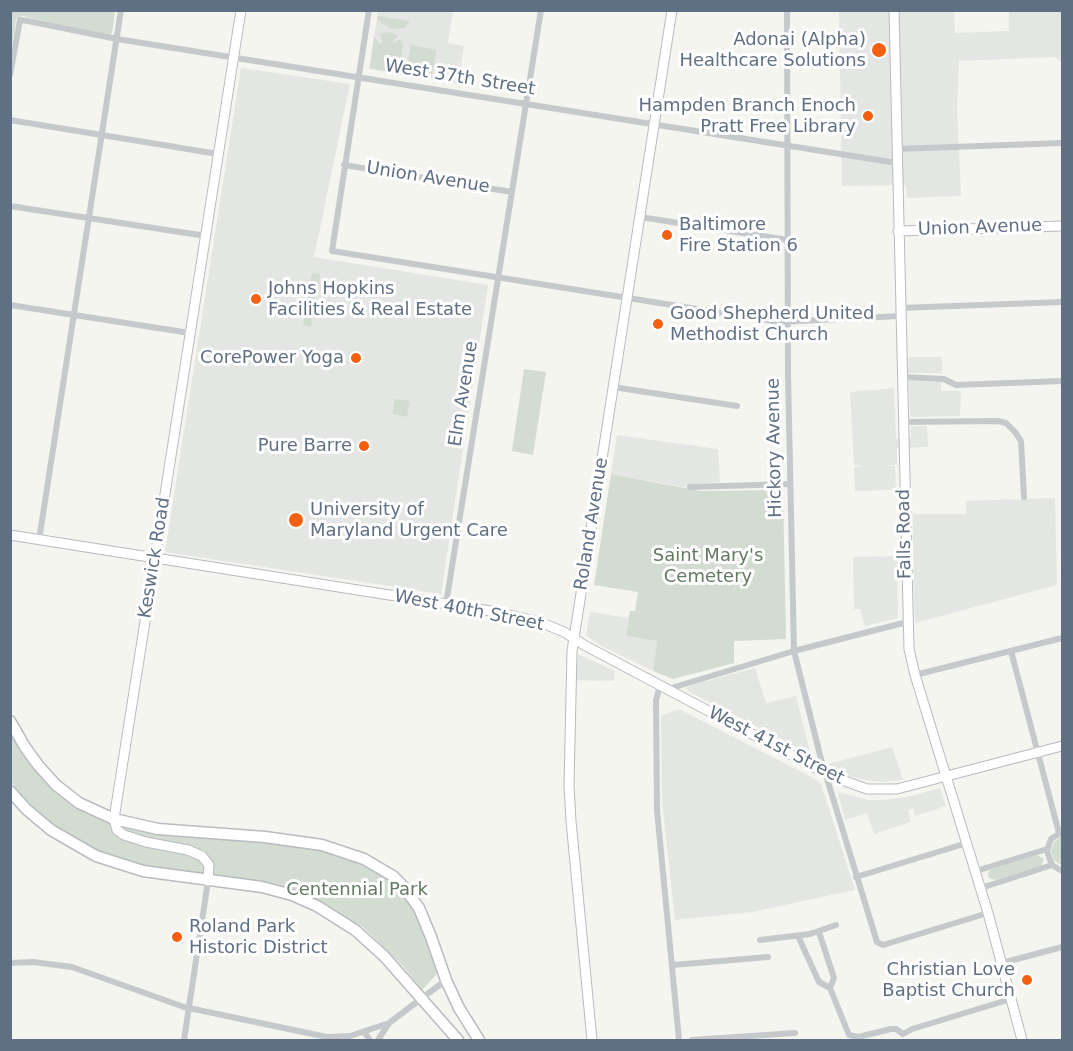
<!DOCTYPE html>
<style>
body{margin:0}
#map{position:relative;width:1073px;height:1051px;overflow:hidden;background:#f4f5ef;font-family:"DejaVu Sans",sans-serif}
canvas{display:block}
.frame{position:absolute;inset:0;border:12px solid #607084;pointer-events:none}
</style>
<div id="map">
<canvas width="1073" height="1051"></canvas>
<div class="frame"></div>
</div>
<script>
const c = document.querySelector('canvas').getContext('2d');
c.lineJoin = 'round';
function fill(path, color) { c.fillStyle = color; c.fill(path, 'evenodd'); }
const poly = rows => new Path2D(rows.map(r => 'M' + r).join(''));
function stroke(path, color, width, dash) { c.strokeStyle = color; c.lineWidth = width; c.lineCap = dash ? 'butt' : 'round'; c.setLineDash(dash || []); c.stroke(path); }
function label(font, color, halo, rows, align = 'center') {
  c.font = font + ' "DejaVu Sans",sans-serif'; c.lineWidth = 6; c.setLineDash([]); c.textBaseline = 'middle'; c.strokeStyle = halo; c.fillStyle = color; for (const [text, x, y, turn = 0] of rows) {
    c.save(); c.translate(x, y); c.rotate((+turn || 0) * Math.PI / 180); c.textAlign = isNaN(turn) ? turn : align; if (halo) c.strokeText(text, 0, 0); c.fillText(text, 0, 0); c.restore();
  }
}
const built = poly([
 [378,11,453,11,448,43,464,46,458,84,369,69],
 [839,11,954,11,955,33,1009,31,1009,11,1062,11,1062,62,1055,57,959,61,957,108,961,196,907,198,906,185,842,186],
 [241,68,350,84,314,257,488,285,441,594,165,552],
 [909,357,942,357,942,373,908,373],
 [909,381,941,382,941,391,961,391,960,416,910,417],
 [894,388,896,439,911,438,911,426,927,426,928,447,897,448,897,465,886,466,895,466,896,490,855,491,854,467,864,466,854,465,850,392],
 [617,435,718,449,720,482,690,484,689,488,611,474],
 [1055,498,1057,585,915,623,912,514,966,514,966,501],
 [897,556,898,618,865,626,860,609,854,609,853,557],
 [590,612,629,618,626,636,657,641,653,671,600,645,586,635],
 [578,654,615,671,614,681,576,680],
 [755,668,766,703,796,696,810,752,808,753,688,691,687,687,699,683],
 [679,709,815,779,821,784,855,890,752,912,675,920,662,800,661,716],
 [892,747,903,780,882,782,864,780,845,774,828,764],
 [940,788,946,806,915,816,913,808,908,810,911,822,874,834,867,813,845,820,838,794,839,792,868,800,884,800,908,797]
]);
const green = poly([
 [10,11,115,11,112,33,109,35,22,16,16,19,11,52],
 [378,16,410,21,404,28,393,29,381,23,377,19],
 [390,32,398,36,392,42,395,43,400,39,403,45,400,65,395,58,392,59,399,70,398,74,370,68,374,37,380,44,383,42,379,34],
 [411,45,437,50,432,73,407,69],
 [312,273,320,274,319,286,315,294,311,327,303,325],
 [524,369,546,372,533,455,512,451],
 [395,399,410,401,407,417,392,414],
 [611,474,700,491,783,490,786,639,734,641,734,663,673,679,653,671,657,641,626,636,630,611,635,611,638,592,594,585],
 [10,728,29,759,95,815,307,845,370,865,399,885,418,911,438,969,436,975,422,990,403,966,363,927,310,896,285,887,259,882,215,875,171,871,134,864,101,852,75,840,38,812,20,794,11,781],
 [1062,836,1062,866,1054,860,1051,851,1054,842],
 [1037,855,1044,859,1041,866,995,880,989,878,988,873,990,870]
]);
const street = poly([
 [369,10,332,251,779,322,900,316],
 [787,10,788,374,794,651,821,759,877,942,883,945,988,913],
 [10,75,20,20,28,21,117,39,897,163],
 [10,120,218,154],
 [897,149,1062,143],
 [344,165,512,192],
 [10,206,206,236],
 [640,217,788,240],
 [10,305,190,333],
 [900,308,1062,302],
 [902,377,944,379,956,385,1062,381],
 [613,387,737,406],
 [903,422,998,421,1006,423,1015,432,1021,441,1024,497],
 [690,487,790,484],
 [39,540,121,10],
 [446,604,541,10],
 [1011,651,1059,833],
 [915,675,1062,638],
 [660,686,656,700,657,810,679,1040],
 [668,689,794,651,907,622],
 [1062,832,1051,839,1047,851,1052,865,1062,871],
 [976,871,1047,849],
 [856,877,967,843],
 [981,888,1052,865],
 [819,932,834,978,830,988],
 [798,936,819,982,830,988,849,1035,858,1037,891,1029,896,1029,903,1034],
 [760,940,810,934,836,925],
 [10,963,33,962,72,967,184,1007,327,1037,350,1036,389,1023,446,980],
 [1002,963,1062,947],
 [673,965,768,957],
 [364,1032,370,1040],
 [903,1034,912,1029,1011,999],
 [184,1040,208,881],
 [378,1040,389,1023],
 [692,1040,795,1033]
]);
const secondary = poly([
 [894,10,909,649,915,675,988,913,1022,1040],
 [898,231,1062,226],
 [10,535,497,612,540,622,564,632,584,645,831,776,867,789,897,789,1062,746],
 [208,881,209,865,202,856,188,850,146,842,124,835,117,830,114,819,241,10],
 [592,1040,571,821,569,786,572,651,672,10]
]);
const primary = poly([
 [10,721,25,747,38,765,56,785,79,803,114,819,158,829,265,837,322,845,364,859,393,876,403,886,419,908,431,937,446,980,459,1008,479,1040],
 [10,791,26,809,51,830,96,856,143,871,262,887,292,895,317,906,355,930,384,956,458,1040]
]);
const markers = [
 [879,50,8,"#f45f10"],
 [868,116,6,"#f45f10"],
 [667,235,6,"#f45f10"],
 [256,299,6,"#f45f10"],
 [658,324,6,"#f45f10"],
 [356,358,6,"#f45f10"],
 [364,446,6,"#f45f10"],
 [296,520,8,"#f45f10"],
 [177,937,6,"#f45f10"],
 [1027,980,6,"#f45f10"]
];
const poiNames = [
 ["Adonai (Alpha)",866,40],
 ["Healthcare Solutions",866,61],
 ["Hampden Branch Enoch",856,106],
 ["Pratt Free Library",856,127],
 ["Baltimore",679,225,"left"],
 ["Fire Station 6",679,246,"left"],
 ["Johns Hopkins",268,289,"left"],
 ["Facilities & Real Estate",268,310,"left"],
 ["Good Shepherd United",670,314,"left"],
 ["Methodist Church",670,335,"left"],
 ["CorePower Yoga",344,358],
 ["Pure Barre",352,446],
 ["University of",310,510,"left"],
 ["Maryland Urgent Care",310,531,"left"],
 ["Roland Park",189,927,"left"],
 ["Historic District",189,948,"left"],
 ["Christian Love",1015,970],
 ["Baptist Church",1015,991]
];
const streetNames = [
 ["West 37th Street",460,78,9],
 ["Union Avenue",428,178,9],
 ["Union Avenue",980,228,-2],
 ["Elm Avenue",464,394,-81],
 ["Hickory Avenue",775,448,-91],
 ["Roland Avenue",592,524,-81],
 ["Falls Road",905,534,-91],
 ["Keswick Road",155,558,-81],
 ["West 40th Street",469,611,11],
 ["West 41st Street",776,746,27]
];
const parkNames = [
 ["Saint Mary's",708,556],
 ["Cemetery",708,577],
 ["Centennial Park",357,890]
];
fill(built, '#e4e6e3');
fill(green, '#d3dcd0');
stroke(secondary, '#b7bbc1', 11);
stroke(primary, '#b8bbbf', 13);
stroke(street, '#c6c9cc', 6);
stroke(secondary, '#fff', 9);
stroke(primary, '#fff', 10);
for (const [x, y, r, color] of markers) { const dot = new Path2D(); dot.arc(x, y, r, 0, 2 * Math.PI); c.fillStyle = color; c.fill(dot); stroke(dot, '#fff', 2); }
label('18px', '#607084', '#fff', poiNames, 'right');
label('18px', '#607084', '#fff', streetNames);
label('18px', '#627a60', '#fff', parkNames);
</script>
